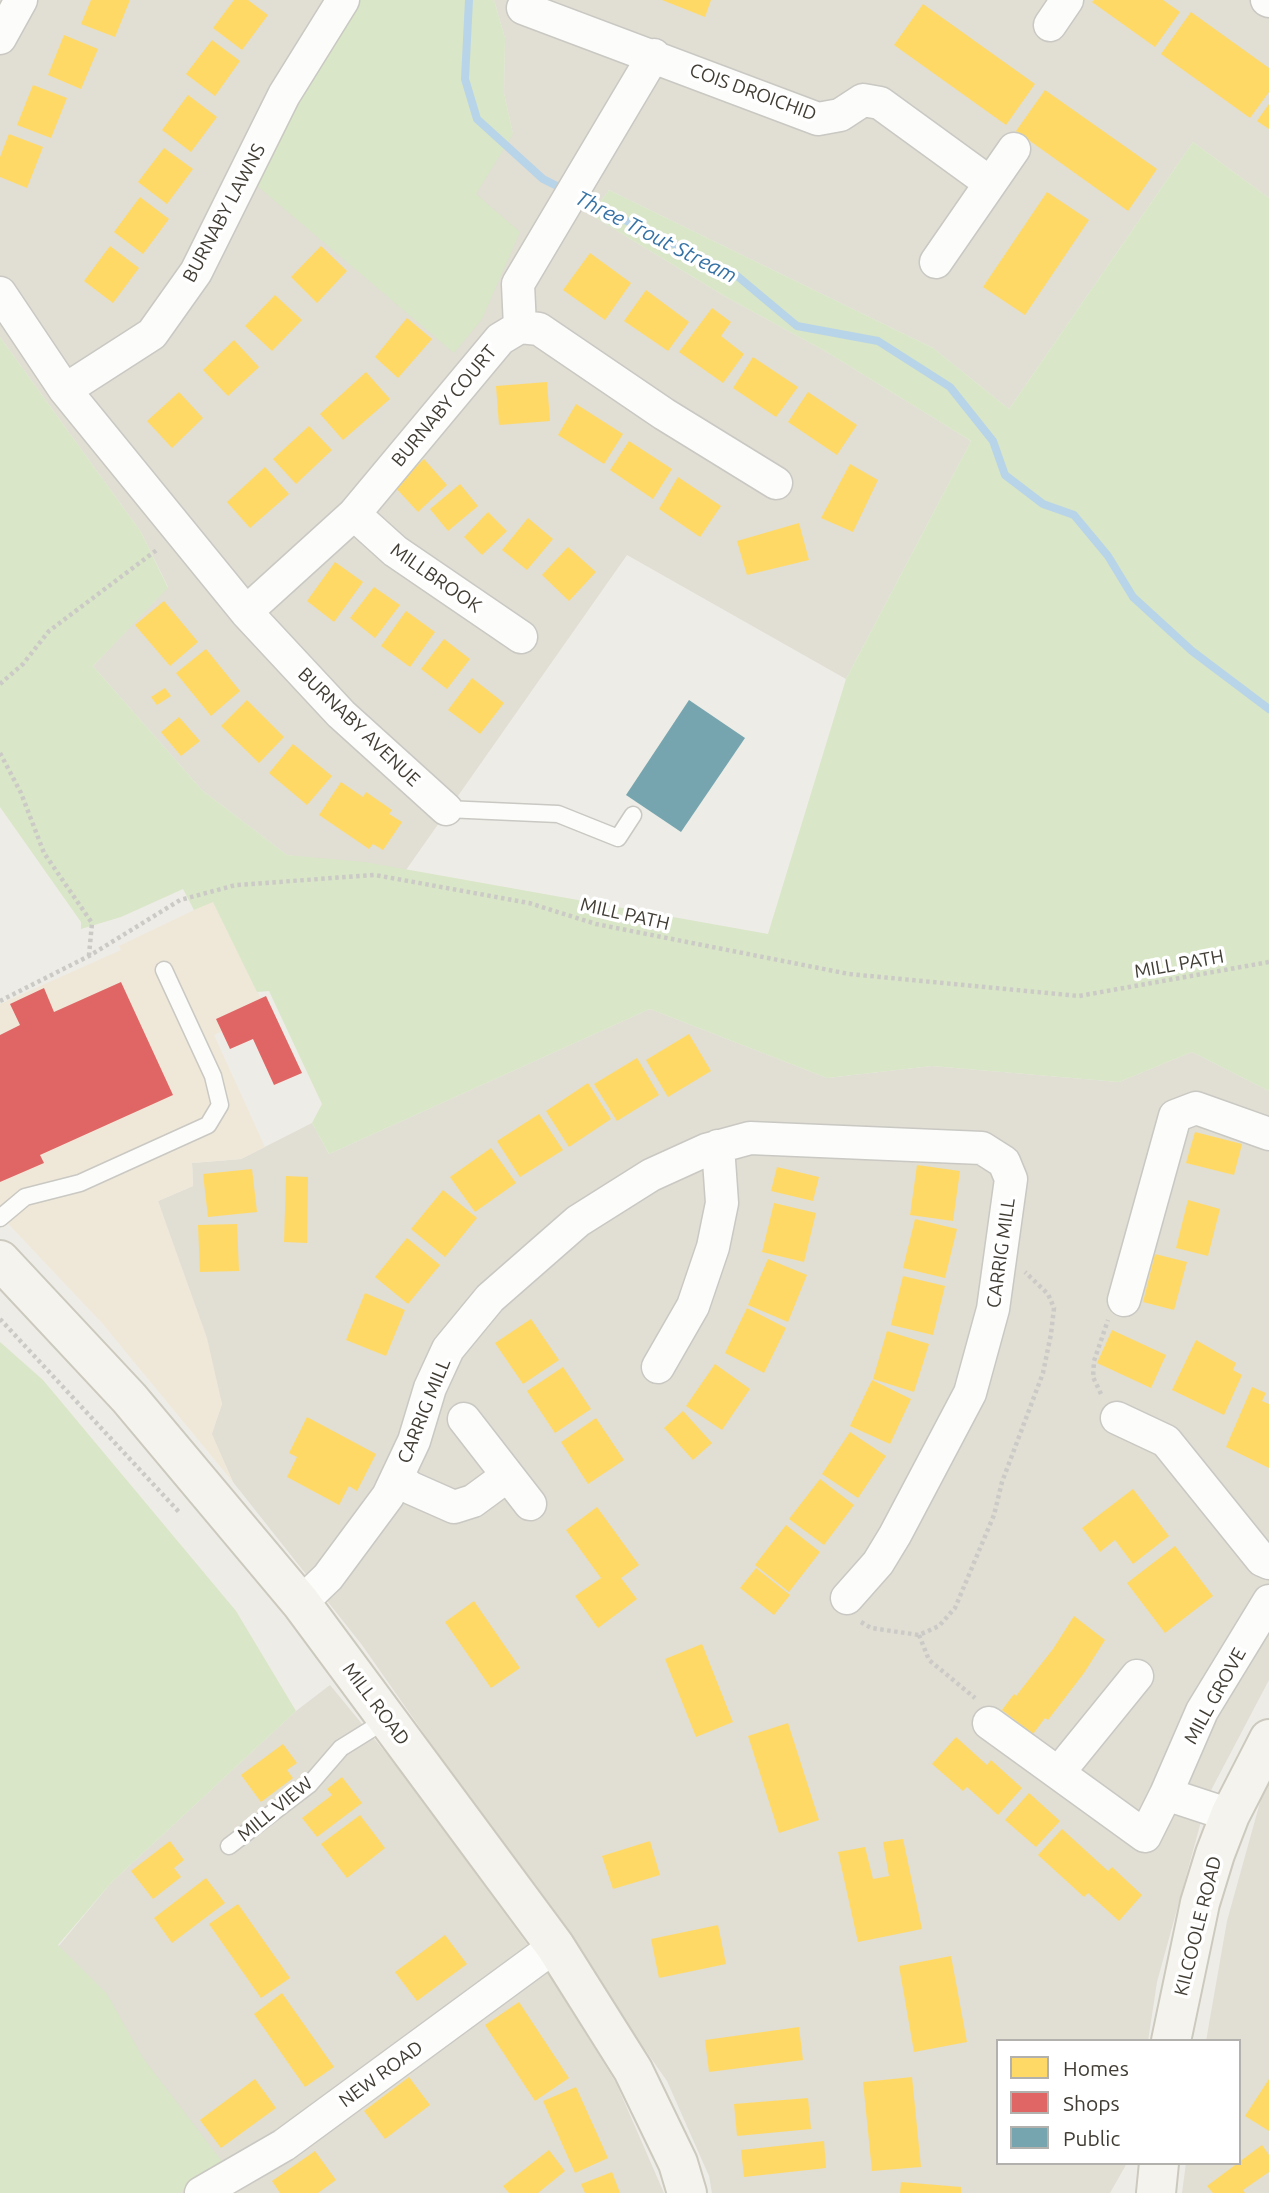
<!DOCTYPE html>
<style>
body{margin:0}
#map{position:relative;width:1269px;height:2193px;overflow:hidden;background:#edece6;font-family:Ubuntu,sans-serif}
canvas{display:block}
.legend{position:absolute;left:996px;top:2039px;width:245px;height:126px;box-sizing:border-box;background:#fff;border:2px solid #b3b1ae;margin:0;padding:9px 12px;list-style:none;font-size:21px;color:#413d34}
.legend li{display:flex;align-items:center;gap:14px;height:35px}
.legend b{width:35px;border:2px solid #b3b1ae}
</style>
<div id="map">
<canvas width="1269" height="2193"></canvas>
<ul class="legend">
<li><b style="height:19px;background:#ffd966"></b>Homes</li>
<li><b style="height:19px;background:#e06666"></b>Shops</li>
<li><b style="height:19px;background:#76a5af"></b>Public</li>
</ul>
</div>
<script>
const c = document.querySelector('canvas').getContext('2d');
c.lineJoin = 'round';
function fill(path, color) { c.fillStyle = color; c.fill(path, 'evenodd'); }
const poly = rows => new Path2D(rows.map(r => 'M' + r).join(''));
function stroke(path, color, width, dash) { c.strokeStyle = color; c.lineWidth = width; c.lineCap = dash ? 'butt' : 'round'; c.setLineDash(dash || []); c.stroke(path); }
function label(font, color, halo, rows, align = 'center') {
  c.font = font + ' Ubuntu,sans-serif'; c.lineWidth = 7; c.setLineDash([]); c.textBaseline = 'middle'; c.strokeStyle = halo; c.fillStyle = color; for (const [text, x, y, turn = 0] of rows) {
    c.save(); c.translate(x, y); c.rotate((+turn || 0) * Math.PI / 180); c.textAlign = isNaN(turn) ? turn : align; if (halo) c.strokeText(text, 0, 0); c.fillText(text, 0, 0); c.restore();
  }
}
const residential = poly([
 [0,0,447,0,513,134,504,93,505,38,494,0,1269,0,1269,198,1193,142,1009,409,933,348,609,190,591,215,726,297,825,351,971,441,846,679,627,555,406,870,287,855,202,790,93,666,168,587,141,532,0,337],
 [650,1009,827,1078,932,1066,1119,1082,1192,1052,1269,1091,1269,1680,1208,1796,1157,1982,1148,2041,998,2041,998,2163,1127,2163,1110,2193,712,2193,709,2176,667,2081,362,1645,233,1482,211,1434,222,1404,158,1201,193,1186,192,1163,241,1159,312,1123,329,1154],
 [330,1685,404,1775,548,1973,616,2083,664,2193,0,2193,0,2017,111,1883,296,1711],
 [1269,1770,1269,2193,1182,2193,1186,2163,1239,2163,1239,2041,1206,2041,1227,1921]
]);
const commercial = poly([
 [213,901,266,1009,214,1035,265,1147,241,1159,192,1163,193,1186,158,1201,207,1338,222,1404,212,1434,233,1482,102,1323,0,1215,0,1004,121,950,119,946]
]);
const green = poly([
 [353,0,494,0,505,38,504,93,513,134,476,194,520,232,482,319,454,353,255,184,283,126],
 [1193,142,1269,198,1269,1091,1192,1052,1119,1082,932,1066,827,1078,650,1009,329,1154,312,1123,322,1104,269,991,257,992,213,902,194,910,183,889,121,917,81,929,81,922,0,807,0,337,141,532,168,588,93,666,202,790,287,855,365,862,768,934,846,679,971,441,825,351,726,297,591,215,609,190,933,348,1009,409],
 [0,1342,43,1380,236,1611,296,1711,111,1883,58,1945,107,1994,143,2058,227,2168,179,2193,0,2193]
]);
const homes = poly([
 [91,0,130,0,115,37,81,24],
 [234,0,248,0,268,15,242,50,213,28],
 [662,0,711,0,705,17],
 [1094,0,1163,0,1180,12,1155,47,1092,2],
 [923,4,1035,84,1006,125,894,45],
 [1191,12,1269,68,1269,92,1250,118,1161,54],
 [64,35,98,49,81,89,48,75],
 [212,40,240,61,215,96,186,74],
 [33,85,67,98,51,138,17,125],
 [1045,90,1157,169,1128,211,1016,131],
 [188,95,217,117,191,152,162,130],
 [1269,104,1269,129,1257,121],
 [9,134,43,147,27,188,0,177,0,157],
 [164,148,193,169,167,204,138,182],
 [1047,192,1089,220,1025,315,983,287],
 [140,197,169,219,143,254,114,232],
 [110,246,139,268,113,303,84,281],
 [321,246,347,271,317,303,291,277],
 [590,253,631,283,605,320,563,290],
 [646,290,689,322,668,351,624,321],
 [275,295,302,320,272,351,245,326],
 [712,308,731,322,721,336,744,354,723,383,679,352],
 [407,318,432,339,398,378,375,357],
 [234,340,259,367,228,396,203,370],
 [753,357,798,387,776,417,733,388],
 [366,372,390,399,343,440,320,414],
 [547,382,550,421,499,425,496,386],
 [179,392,203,418,172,448,147,421],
 [808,392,857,425,837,455,788,422],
 [576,404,623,434,604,464,558,435],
 [309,426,332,450,296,484,273,459],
 [629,441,672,469,653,499,610,470],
 [424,459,447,485,418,512,395,487],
 [850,464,878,480,853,532,821,518],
 [265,467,289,494,250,528,227,502],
 [678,477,721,506,700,537,659,509],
 [460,484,478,506,448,531,430,509],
 [488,512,507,531,482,555,464,537],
 [528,518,553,539,527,570,502,550],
 [799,523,809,560,747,575,737,541],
 [568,547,596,572,569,601,542,575],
 [335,562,363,582,334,622,307,601],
 [374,587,400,605,375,638,350,618],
 [164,601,198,642,170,666,135,625],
 [406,611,435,632,410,667,381,646],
 [444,639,470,659,447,689,421,669],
 [206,649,240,691,211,716,176,673],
 [472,678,504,703,480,734,448,710],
 [165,688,171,696,157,705,151,697],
 [247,700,284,737,259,763,221,726],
 [179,717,200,741,181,756,161,732],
 [293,744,332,776,307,805,269,773],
 [341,782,363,797,366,792,392,810,389,814,402,822,383,850,373,844,369,849,319,815],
 [689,1034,711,1071,668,1097,646,1060],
 [637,1058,659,1095,617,1121,594,1084],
 [588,1083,611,1119,569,1147,546,1111],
 [539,1114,563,1150,520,1177,497,1141],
 [1195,1132,1242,1144,1234,1175,1186,1163],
 [491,1148,516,1183,475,1212,450,1177],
 [917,1165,960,1171,953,1221,910,1215],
 [777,1167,819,1177,813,1201,771,1191],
 [252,1169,257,1212,208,1217,203,1174],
 [286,1176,308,1177,307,1243,284,1242],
 [443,1190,477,1218,445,1257,411,1229],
 [1188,1200,1220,1209,1208,1256,1176,1248],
 [774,1203,816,1213,804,1262,762,1252],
 [915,1219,957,1229,945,1278,903,1268],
 [237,1224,239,1271,200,1272,198,1225],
 [407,1238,440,1265,408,1304,375,1277],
 [1155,1254,1187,1262,1174,1310,1143,1302],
 [768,1259,807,1275,788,1322,748,1305],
 [903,1276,945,1286,933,1335,891,1325],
 [365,1293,405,1310,386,1356,346,1340],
 [747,1308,786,1328,764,1373,725,1353],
 [531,1319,559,1360,523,1384,495,1343],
 [1112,1330,1166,1355,1151,1388,1097,1363],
 [887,1331,929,1344,914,1392,873,1379],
 [1196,1340,1236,1363,1233,1370,1242,1375,1224,1415,1172,1390],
 [715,1364,750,1389,722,1430,686,1406],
 [563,1367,591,1409,555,1433,527,1391],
 [872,1380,911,1399,890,1444,850,1426],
 [1252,1387,1266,1393,1262,1401,1269,1404,1269,1468,1226,1447],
 [683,1411,712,1443,693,1460,664,1428],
 [307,1417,376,1454,357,1491,349,1486,339,1505,287,1477,297,1457,289,1453],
 [596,1418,624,1460,588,1484,561,1442],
 [850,1432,886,1456,858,1498,822,1474],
 [820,1479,854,1505,824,1545,789,1519],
 [1133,1489,1169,1536,1133,1564,1115,1540,1100,1552,1082,1528],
 [597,1507,639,1565,621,1578,637,1599,598,1628,575,1596,601,1578,566,1530],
 [786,1525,820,1552,789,1592,755,1565],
 [1175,1546,1213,1596,1165,1633,1127,1583],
 [756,1568,790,1595,774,1615,740,1588],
 [474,1601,520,1668,491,1688,445,1622],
 [1074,1616,1105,1640,1084,1673,1048,1720,1045,1718,1033,1734,1002,1710,1014,1694,1016,1696,1053,1649],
 [702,1644,733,1722,696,1737,665,1659],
 [788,1723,819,1820,779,1833,748,1736],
 [956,1737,987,1765,991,1760,1022,1788,998,1815,967,1787,963,1791,932,1764],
 [283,1744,297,1763,287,1770,293,1778,261,1802,241,1775],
 [342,1777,362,1803,317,1837,302,1818,332,1795,327,1789],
 [1029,1793,1060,1821,1036,1847,1005,1820],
 [360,1815,385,1848,347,1878,321,1844],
 [1062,1829,1108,1871,1112,1867,1142,1895,1119,1921,1088,1893,1084,1897,1038,1855],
 [903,1839,922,1929,858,1942,838,1852,865,1847,873,1879,889,1876,883,1842],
 [170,1841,184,1860,174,1868,181,1877,153,1899,131,1871],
 [650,1841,660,1875,613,1889,602,1856],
 [206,1878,225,1903,172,1943,154,1918],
 [238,1904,290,1978,261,1998,209,1924],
 [718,1925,726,1964,659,1978,651,1939],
 [445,1935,467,1964,417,2001,395,1972],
 [951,1956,967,2042,914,2052,899,1966],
 [282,1993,334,2067,305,2087,254,2014],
 [519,2002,569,2078,535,2101,485,2025],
 [799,2027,803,2060,709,2072,705,2040],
 [409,2077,430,2105,385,2139,364,2111],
 [912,2077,921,2167,872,2171,863,2082],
 [255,2079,276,2108,221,2148,200,2120],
 [1269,2079,1269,2131,1245,2116],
 [576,2087,608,2158,575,2173,543,2101],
 [808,2098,811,2129,737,2136,734,2104],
 [824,2141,826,2168,744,2177,741,2150],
 [1262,2145,1269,2155,1269,2172,1243,2190,1245,2193,1213,2193,1207,2186],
 [549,2150,565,2171,538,2193,509,2193,503,2186],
 [315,2151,336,2180,318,2193,280,2193,272,2181],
 [612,2172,620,2193,585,2193,581,2184],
 [901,2182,961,2187,961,2193,900,2193]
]);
const shops = poly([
 [121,982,173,1095,40,1155,44,1163,0,1182,0,1035,20,1025,10,1004,44,988,54,1012],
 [266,996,302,1073,274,1085,253,1039,230,1049,216,1019]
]);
const public = poly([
 [689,700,745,738,681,832,626,795]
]);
const stream = poly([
 [469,0,465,79,477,119,543,179,565,190],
 [576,196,736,275,797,326,878,341,950,387,993,441,1005,475,1043,504,1074,515,1108,556,1133,597,1192,651,1269,709]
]);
const path = poly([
 [0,684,23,664,49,631,158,549],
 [0,753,21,793,44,853,92,923,89,955],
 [0,1001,89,956,180,900,236,885,375,875,529,903,596,924,849,974,1079,996,1269,962],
 [0,1319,179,1512],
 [1101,1394,1093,1377,1094,1361,1108,1320],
 [861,1622,871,1628,919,1635,939,1626,955,1608,994,1515,1002,1482,1043,1373,1051,1334,1054,1308,1048,1294,1025,1272],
 [919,1635,929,1660,975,1698]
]);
const lane = poly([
 [446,809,558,814,618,838,633,815],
 [0,1218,25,1197,80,1183,208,1125,220,1105,213,1076,164,970],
 [229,1846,309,1785,341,1748,386,1720]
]);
const street = poly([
 [1267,0,1269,1],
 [523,8,818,119,840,115,863,100,880,103,990,183],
 [1050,25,1067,0],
 [0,38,21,0],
 [936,262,1014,149],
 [0,293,65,390,246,612,341,714,446,809],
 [520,327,518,284,654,55],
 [65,390,152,334,196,272,284,95,343,0],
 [354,514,395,551,521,637],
 [246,612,354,514,500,339,520,327,539,329,664,414,776,483],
 [1124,1300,1175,1116,1196,1108,1269,1134],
 [658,1367,693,1306,713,1247,722,1203,718,1146],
 [1117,1418,1166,1441,1262,1560,1269,1563],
 [464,1419,530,1504],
 [397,1477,411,1488,454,1507,473,1501,507,1476],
 [301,1603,328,1577,388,1496,414,1441,430,1388,448,1349,490,1298,578,1221,651,1175,706,1150,750,1138,982,1148,1004,1162,1011,1179,993,1309,970,1393,895,1535,878,1563,847,1598],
 [989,1723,1145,1836,1166,1794],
 [1059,1772,1137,1676],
 [1230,1815,1166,1794,1202,1711,1269,1601],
 [201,2193,284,2145,555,1946]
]);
const secondary = poly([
 [0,1260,129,1398,301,1603,555,1946,633,2070,678,2163,687,2193],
 [1171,2041,1200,1903,1215,1854,1230,1815,1269,1739],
 [1156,2193,1159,2163]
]);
const streetNames = [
 ["COIS DROICHID",753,92,20],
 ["BURNABY LAWNS",224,213,-62],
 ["BURNABY COURT",444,406,-50],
 ["MILLBROOK",436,578,35],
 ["BURNABY AVENUE",359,727,44],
 ["MILL PATH",625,914,13],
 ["MILL PATH",1179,964,-10],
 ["CARRIG MILL",1001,1253,-82],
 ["CARRIG MILL",424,1411,-68],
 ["MILL GROVE",1215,1696,-61],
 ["MILL ROAD",376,1704,53],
 ["MILL VIEW",275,1809,-39],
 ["KILCOOLE ROAD",1198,1926,-76],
 ["NEW ROAD",381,2074,-36]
];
const waterNames = [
 ["Three Trout Stream",656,237,27]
];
fill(residential, '#e1ded4');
fill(commercial, '#efe8d9');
fill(green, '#d9e6c7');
fill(homes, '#ffd966');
fill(shops, '#e06666');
fill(public, '#76a5af');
stroke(stream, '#b8d4e9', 8);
stroke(lane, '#c9c8c2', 19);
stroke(street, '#c9c8c2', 35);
stroke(secondary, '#ccc9be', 42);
stroke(path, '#cbcac6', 4.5, [3.5, 3.5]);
stroke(lane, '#fcfcfb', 16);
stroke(street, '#fcfcfb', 32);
stroke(secondary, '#f5f3ed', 38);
label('19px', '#413d34', '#fff', streetNames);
label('italic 21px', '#3672a5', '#fff', waterNames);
</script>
